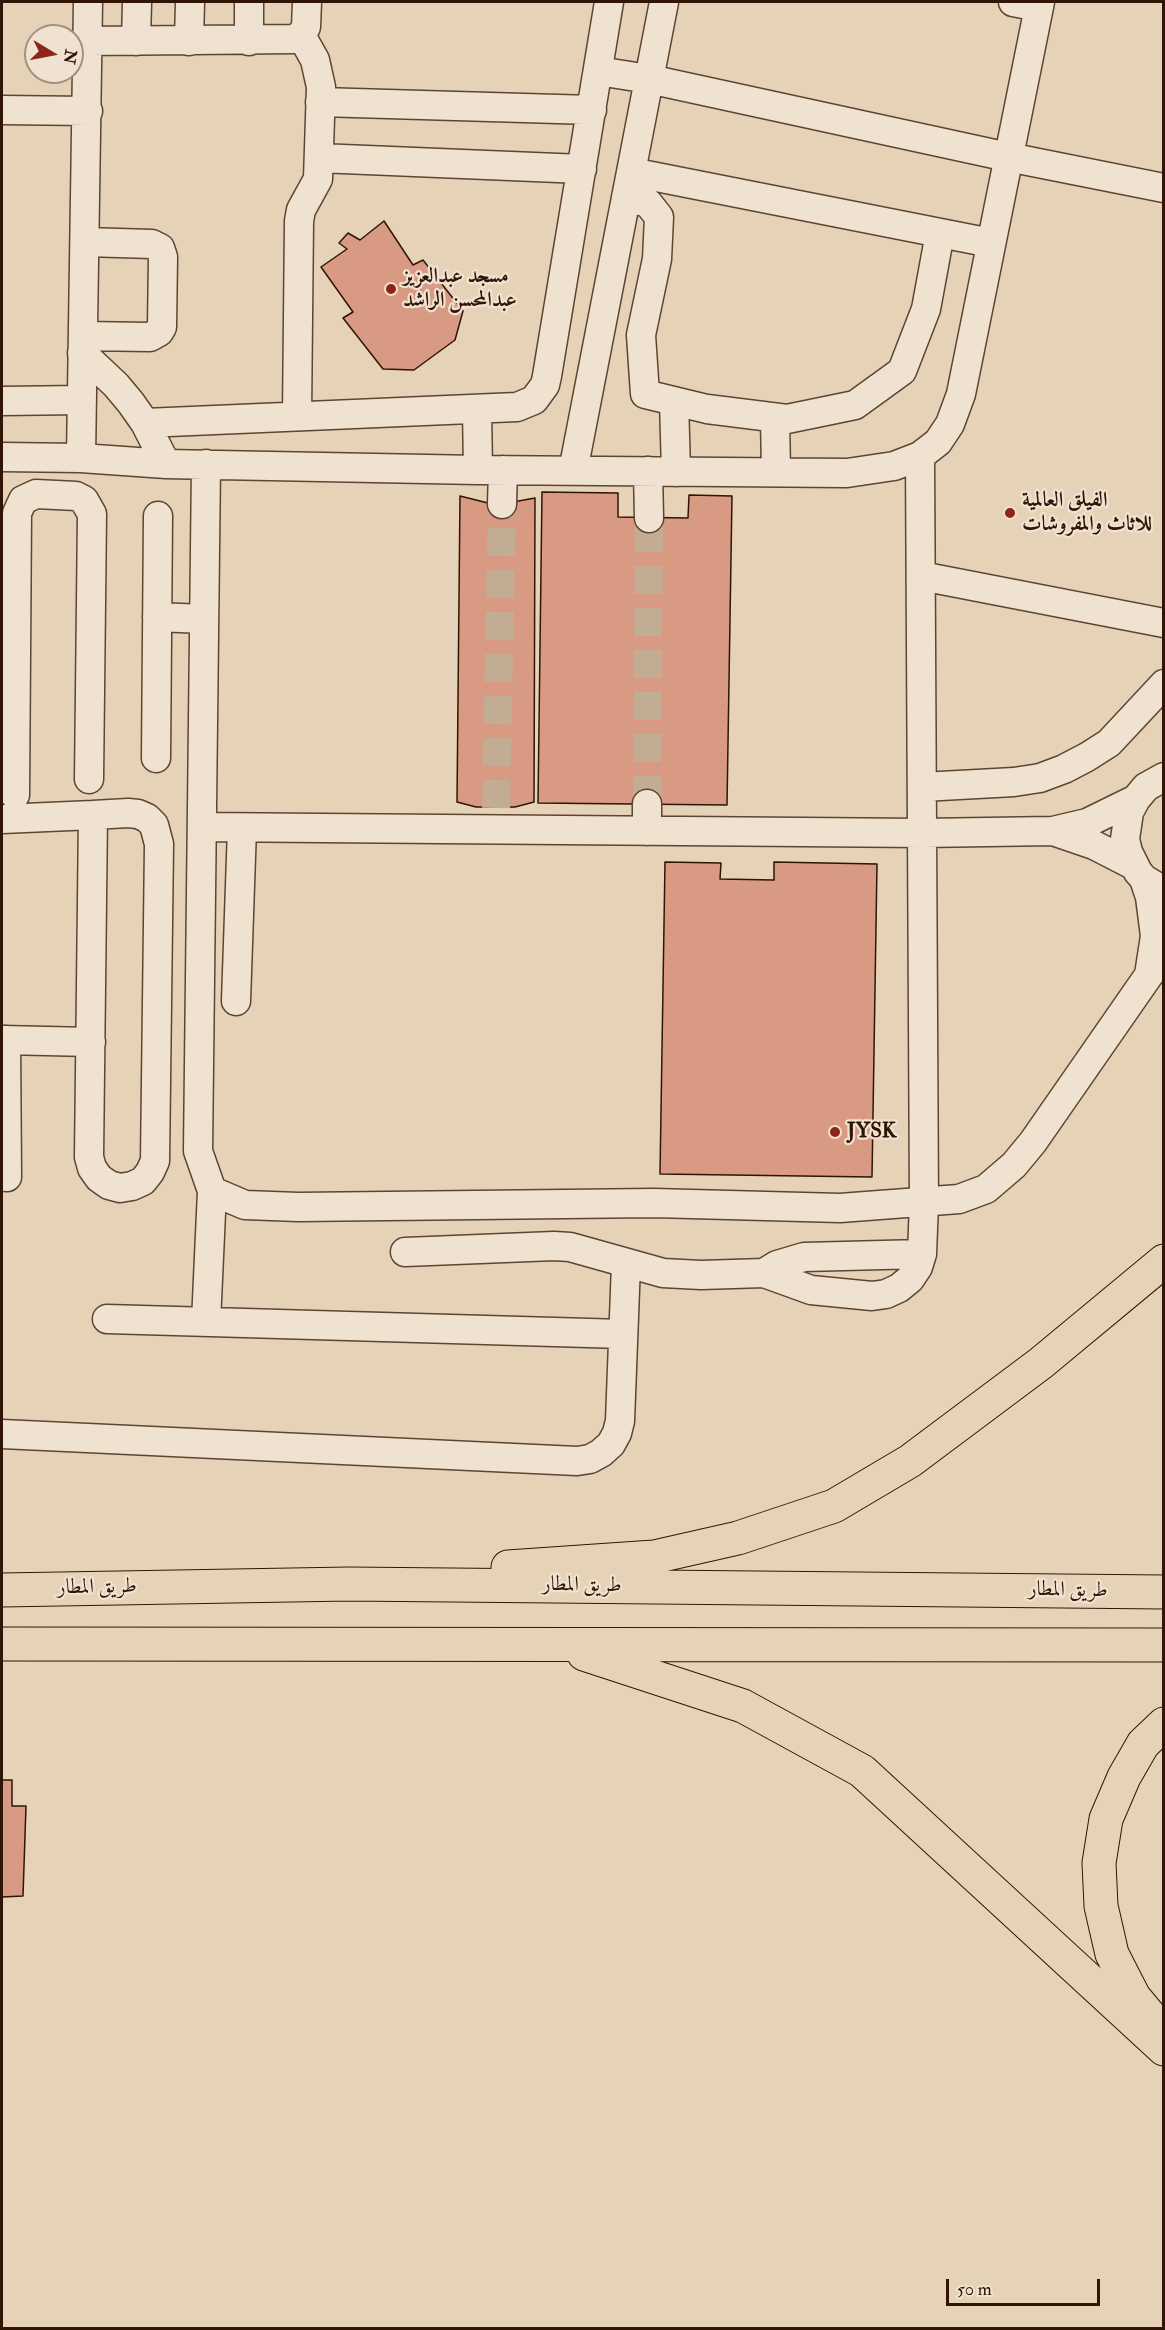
<!DOCTYPE html>
<meta charset="utf-8">
<style>
body{margin:0}
#map{position:relative;width:1165px;height:2330px;overflow:hidden;background:#e6d3b7;font-family:"IM FELL Double Pica",serif}
canvas{display:block}
.frame{position:absolute;inset:0;border:3px solid #301406;pointer-events:none}
.north{position:absolute;left:24px;top:24px;width:60px;height:60px;box-sizing:border-box;background:#efe2d0;border:2px solid #a3907f;border-radius:50%;rotate:100deg;font-size:16px;font-weight:700;line-height:24px;text-align:center;color:#301406}
.north::after{content:'';display:block;margin:auto;width:21px;height:27px;background:#8f2418;clip-path:polygon(50% 0,100% 100%,50% 72%,0 100%)}
.scale{position:absolute;left:946px;top:2279px;width:154px;height:27px;box-sizing:border-box;border:3px solid #301406;border-top:0;padding-left:8px;font-size:18px;line-height:21px;white-space:nowrap;color:#301406;-webkit-text-stroke:4px #efe2d0;paint-order:stroke}
</style>
<div id="map">
<canvas width="1165" height="2330"></canvas>
<div class="frame"></div>
<div class="north">N</div>
<div class="scale">50 m</div>
</div>
<script>
const c = document.querySelector('canvas').getContext('2d');
c.lineJoin = 'round';
function fill(path, color) { c.fillStyle = color; c.fill(path, 'evenodd'); }
const poly = rows => new Path2D(rows.map(r => 'M' + r).join(''));
function stroke(path, color, width, dash) { c.strokeStyle = color; c.lineWidth = width; c.lineCap = dash ? 'butt' : 'round'; c.setLineDash(dash || []); c.stroke(path); }
function label(font, color, halo, rows, align = 'center') {
  c.font = font + ' "IM FELL Double Pica",Amiri,serif'; c.lineWidth = 4.5; c.setLineDash([]); c.textBaseline = 'middle'; c.strokeStyle = halo; c.fillStyle = color; for (const [text, x, y, turn = 0] of rows) {
    c.save(); c.translate(x, y); c.rotate((+turn || 0) * Math.PI / 180); c.textAlign = isNaN(turn) ? turn : align; if (halo) c.strokeText(text, 0, 0); c.fillText(text, 0, 0); c.restore();
  }
}
const building = poly([
 [384,221,413,265,423,260,463,311,455,340,414,370,383,369,343,318,353,312,321,267,347,249,339,243,348,233,360,240,384,221],
 [542,492,618,493,618,517,688,518,689,495,732,496,727,805,538,803,542,492],
 [460,496,488,503,502,504,535,498,534,802,515,807,476,807,457,802,460,496],
 [665,862,721,863,720,879,774,880,774,862,877,864,872,1177,660,1174,665,862],
 [2,1780,12,1780,12,1806,26,1806,23,1896,2,1897,2,1780]
]);
const minorTunnel = poly([
 [647,804,649,518],
 [496,808,502,504]
]);
const minor = poly([
 [1013,2,1039,7],
 [88,41,294,39,301,35,306,27,307,2],
 [136,41,137,2],
 [189,41,190,2],
 [249,41,249,2],
 [598,71,649,79,1008,157,1164,188],
 [320,102,592,110],
 [2,110,88,111],
 [319,158,582,169],
 [631,172,991,243],
 [626,197,648,203,659,217,657,259,641,335,645,394,707,409,787,419,855,405,902,371,926,309,940,233],
 [83,336,150,337,159,332,162,327,163,257,160,248,152,244,85,242],
 [82,353,116,385,131,403,145,423,166,464],
 [2,401,82,400],
 [674,401,676,472],
 [477,409,478,470],
 [297,416,299,221,301,210,318,179,321,87,315,60,301,35],
 [775,418,776,472],
 [145,423,517,407,534,400,545,385,547,376,609,2],
 [2,457,81,458,166,464,478,470,847,473,894,466,920,456,938,442,950,424,961,394,1040,2],
 [81,458,88,2],
 [206,464,198,1151,212,1191,245,1205,298,1207,654,1203,840,1208,959,1199,986,1189,1014,1165,1033,1142,1149,975,1164,957],
 [573,471,664,2],
 [648,471,649,518],
 [502,504,503,470],
 [921,576,1164,623],
 [157,617,204,619],
 [156,758,158,516],
 [1164,777,1146,787,1136,799,1129,812,1125,839,1128,852,1138,872,1144,879,1164,891],
 [922,787,1014,782,1040,778,1064,769,1087,757,1109,743,1164,684],
 [15,795,17,513,23,500,36,494,76,496,84,500,92,514,89,779],
 [128,813,138,814,147,818,154,825,159,844,155,1161,150,1172,143,1181,132,1186,120,1188,109,1185,99,1178,92,1168,89,1157,93,815,128,813],
 [2,819,93,815],
 [202,827,922,833,1053,831,1087,823,1136,799],
 [647,831,647,804],
 [1053,831,1094,845,1133,865],
 [1144,879,1150,897,1155,936,1149,975],
 [236,1001,242,828],
 [2,1040,91,1042],
 [6,1040,7,1177],
 [405,1252,554,1246,570,1247,663,1273,701,1275,764,1273,811,1290,872,1296,886,1294,899,1288,910,1279,918,1267,922,1254,924,1203,920,456],
 [764,1273,777,1265,804,1257,922,1254],
 [107,1319,623,1334],
 [206,1322,212,1191],
 [2,1434,577,1461,590,1459,601,1453,611,1444,617,1433,620,1421,626,1264]
]);
const highway = poly([
 [508,1567,654,1557,738,1538,834,1506,910,1461,1041,1363,1164,1261],
 [2,1590,349,1584,1164,1592],
 [2,1644,1164,1645],
 [584,1654,743,1706,862,1771,1164,2049],
 [1154,2021,1134,1997,1112,1954,1101,1906,1099,1863,1106,1819,1124,1777,1143,1744,1164,1724]
]);
const markers = [
 [391,289,6,"#8f2418"],
 [1010,513,6,"#8f2418"],
 [835,1132,6,"#8f2418"]
];
const poiNames = [
 ["مسجد عبدالعزيز",403,277],
 ["عبدالمحسن الراشد",403,301],
 ["الفيلق العالمية",1022,501],
 ["للاثاث والمفروشات",1022,525],
 ["JYSK",847,1132]
];
const streetNames = [
 ["طريق المطار",582,1586,1],
 ["طريق المطار",97,1588,-1],
 ["طريق المطار",1068,1591,1]
];
fill(building, '#d89a83');
stroke(building, '#301406', 1.5);
stroke(minorTunnel, '#c2ad94', 28, [28, 14]);
stroke(minor, '#5e4432', 31);
stroke(highway, '#301406', 35);
stroke(minor, '#efe2d0', 28);
stroke(highway, '#e6d3b7', 33);
for (const [x, y, r, color] of markers) { const dot = new Path2D(); dot.arc(x, y, r, 0, 2 * Math.PI); c.fillStyle = color; c.fill(dot); stroke(dot, '#efe2d0', 2); }
label('bold 21px', '#301406', '#efe2d0', poiNames, 'left');
label('21px', '#301406', '#efe2d0', streetNames);
</script>
